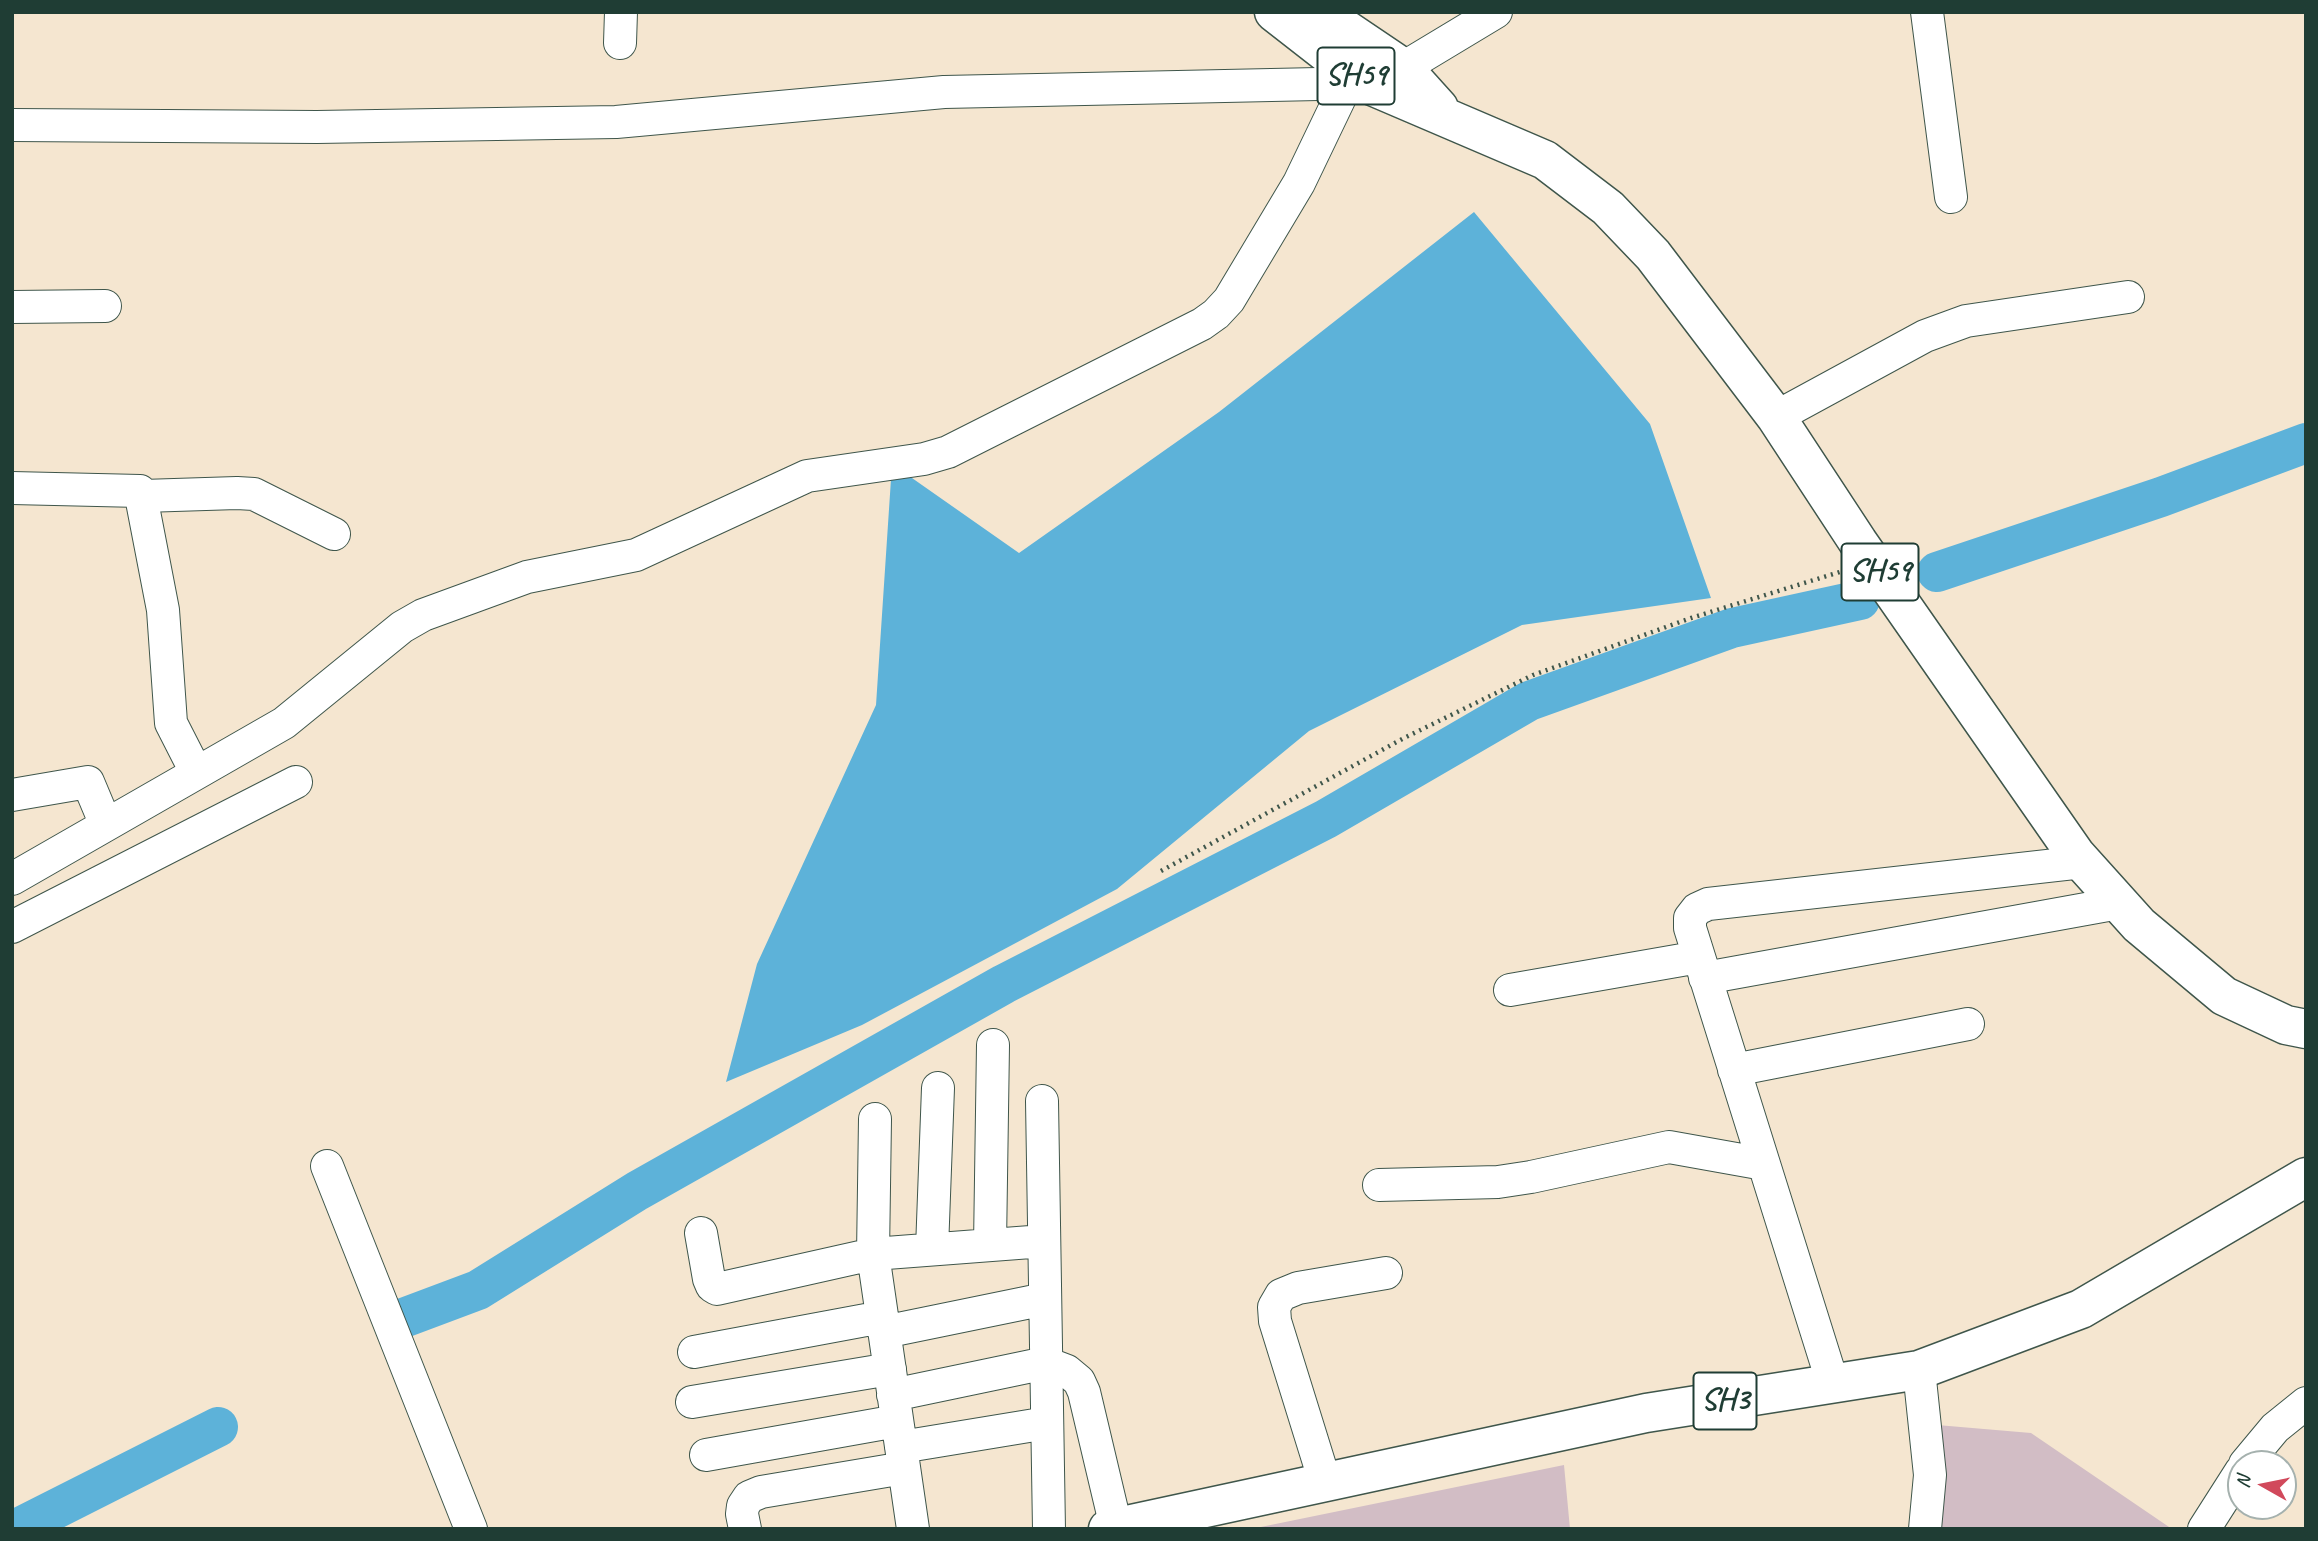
<!DOCTYPE html>
<style>
body{margin:0}
#map{position:relative;width:2318px;height:1541px;overflow:hidden;background:#f5e6d0;font-family:Caveat,sans-serif}
canvas{display:block}
.frame{position:absolute;inset:0;border:14px solid #1f3d34;pointer-events:none}
.north{position:absolute;left:2227px;top:1450px;width:70px;height:70px;box-sizing:border-box;background:#fff;border:2px solid #a5b1ae;border-radius:50%;rotate:279deg;font-size:19px;font-weight:700;line-height:28px;text-align:center;color:#1f3d34}
.north::after{content:'';display:block;margin:auto;width:24px;height:32px;background:#d1495b;clip-path:polygon(50% 0,100% 100%,50% 72%,0 100%)}
</style>
<div id="map">
<canvas width="2318" height="1541"></canvas>
<div class="frame"></div>
<div class="north">N</div>
</div>
<script>
const c = document.querySelector('canvas').getContext('2d');
c.lineJoin = 'round';
function fill(path, color) { c.fillStyle = color; c.fill(path, 'evenodd'); }
const poly = rows => new Path2D(rows.map(r => 'M' + r).join(''));
function stroke(path, color, width, dash) { c.strokeStyle = color; c.lineWidth = width; c.lineCap = dash ? 'butt' : 'round'; c.setLineDash(dash || []); c.stroke(path); }
function label(font, color, halo, rows, align = 'center') {
  c.font = font + ' Caveat,sans-serif'; c.lineWidth = 7; c.setLineDash([]); c.textBaseline = 'middle'; c.strokeStyle = halo; c.fillStyle = color; for (const [text, x, y, turn = 0] of rows) {
    c.save(); c.translate(x, y); c.rotate((+turn || 0) * Math.PI / 180); c.textAlign = isNaN(turn) ? turn : align; if (halo) c.strokeText(text, 0, 0); c.fillText(text, 0, 0); c.restore();
  }
}
const industrial = poly([
 [1937,1425,2031,1433,2172,1529,1932,1529],
 [1564,1465,1570,1529,1251,1529]
]);
const water = poly([
 [1474,212,1650,424,1711,598,1522,625,1309,731,1117,889,862,1025,726,1082,757,964,876,705,892,464,1019,553,1219,412]
]);
const river = poly([
 [1937,572,2161,497,2306,443],
 [398,1320,478,1290,637,1191,1004,984,1326,819,1529,701,1732,628,1860,600],
 [16,1529,218,1427]
]);
const path = poly([
 [1161,871,1404,738,1533,675,1691,618,1843,571]
]);
const minor = poly([
 [1927,12,1951,197],
 [620,43,621,12],
 [12,125,317,127,616,122,944,92,1365,83,1403,68,1496,12],
 [12,307,105,306],
 [1776,417,1925,336,1966,321,2128,297],
 [12,488,140,491,163,610,171,723,196,772],
 [143,496,237,493,254,494,334,534],
 [12,795,88,782,106,825],
 [12,879,284,723,402,627,423,615,527,577,636,555,807,476,924,459,948,452,1202,324,1216,314,1229,300,1299,183,1347,83],
 [12,927,296,782],
 [1705,978,2119,903],
 [1510,990,1699,957],
 [1734,1070,1968,1024],
 [1042,1101,1049,1529],
 [875,1119,873,1254,913,1529],
 [327,1166,471,1529],
 [1379,1185,1498,1182,1531,1177,1669,1147,1764,1164],
 [701,1233,709,1279,712,1286,717,1289,873,1254,1044,1241],
 [990,1245,993,1045],
 [932,1249,938,1088],
 [884,1332,1045,1299],
 [694,1352,882,1317],
 [1919,1370,1930,1475,1925,1529],
 [1833,1384,1690,928,1690,918,1697,909,1708,904,2083,862],
 [893,1395,1046,1363,1067,1371,1079,1381,1084,1392,1116,1527],
 [692,1402,890,1369],
 [901,1447,1047,1423],
 [706,1455,897,1421],
 [2245,1464,2275,1428,2306,1403],
 [1325,1482,1275,1321,1274,1307,1281,1295,1298,1288,1386,1273],
 [745,1529,742,1514,743,1506,749,1497,761,1492,904,1468],
 [2204,1529,2241,1471]
]);
const major = poly([
 [1274,12,1365,83,1545,160,1608,208,1653,255,1776,417,1858,542,2076,855,2139,925,2224,996,2286,1025,2306,1029],
 [1320,12,1403,68,1439,108],
 [1108,1529,1646,1413,1919,1370,2081,1309,2306,1177]
]);
const shields = [
 [1356,76,77],
 [1880,572,77],
 [1725,1401,63]
];
const shieldNames = [
 ["SH59",1356,76],
 ["SH59",1880,572],
 ["SH3",1725,1401]
];
fill(industrial, '#d2bdc5');
fill(water, '#5db2d9');
stroke(river, '#5db2d9', 40);
stroke(minor, '#3f564b', 34);
stroke(major, '#3f564b', 41);
stroke(path, '#3f564b', 4.5, [2, 5]);
stroke(minor, '#fff', 32);
stroke(major, '#fff', 38);
for (const [x, y, w] of shields) { const box = new Path2D(); box.roundRect(x - w / 2, y - 28.5, w, 57, 5); c.fillStyle = '#fff'; c.fill(box); stroke(box, '#1f3d34', 2); }
label('bold 32px', '#1f3d34', null, shieldNames);
</script>
